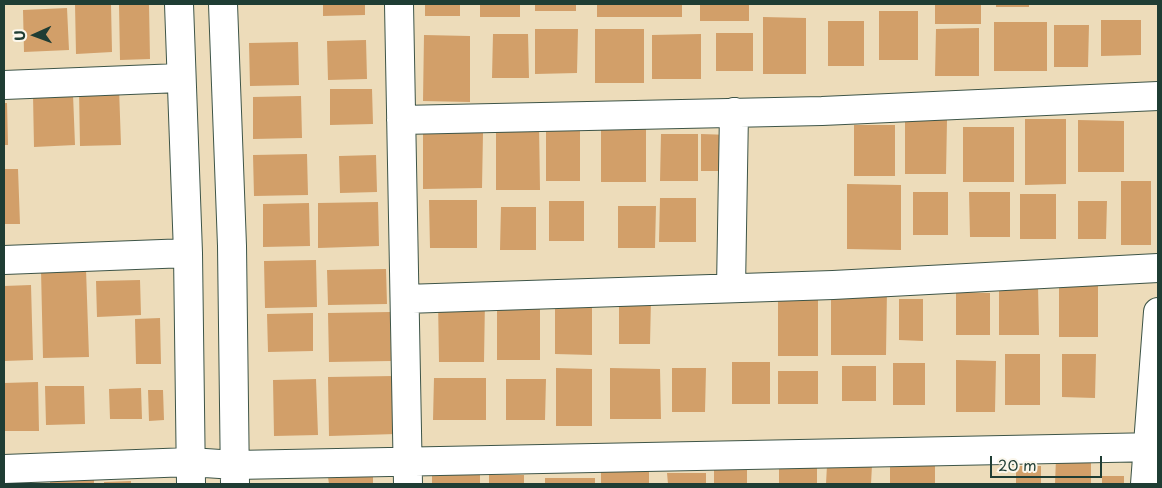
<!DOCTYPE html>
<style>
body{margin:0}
#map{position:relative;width:1162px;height:488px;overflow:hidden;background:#eddcba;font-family:"Playpen Sans",sans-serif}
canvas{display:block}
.frame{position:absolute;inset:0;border:5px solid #1f3d34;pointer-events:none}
.north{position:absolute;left:10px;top:10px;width:50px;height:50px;-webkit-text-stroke:4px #fbf7ec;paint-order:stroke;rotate:268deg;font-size:14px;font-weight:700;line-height:20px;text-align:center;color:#1f3d34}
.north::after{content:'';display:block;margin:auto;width:18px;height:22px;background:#1f3d34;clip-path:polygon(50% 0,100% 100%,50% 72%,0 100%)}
.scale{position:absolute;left:990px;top:456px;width:112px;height:22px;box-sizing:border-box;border:2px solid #1f3d34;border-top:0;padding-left:6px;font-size:15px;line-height:18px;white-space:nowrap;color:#1f3d34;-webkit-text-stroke:4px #fbf7ec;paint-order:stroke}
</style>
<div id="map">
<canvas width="1162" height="488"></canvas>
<div class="frame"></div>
<div class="north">U</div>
<div class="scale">20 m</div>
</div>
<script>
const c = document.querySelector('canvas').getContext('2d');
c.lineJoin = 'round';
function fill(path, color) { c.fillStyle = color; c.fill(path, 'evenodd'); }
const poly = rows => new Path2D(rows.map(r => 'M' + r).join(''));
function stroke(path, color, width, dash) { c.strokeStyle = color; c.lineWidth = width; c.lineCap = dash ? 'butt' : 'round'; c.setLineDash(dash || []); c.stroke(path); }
const building = poly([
 [75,4,111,4,112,52,76,54],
 [119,4,149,4,150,59,120,60],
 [323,4,365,4,365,15,323,16],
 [425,4,460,4,460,16,425,16],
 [480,4,520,4,520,17,480,17],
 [535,4,576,4,576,11,535,11],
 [597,4,682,4,682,17,597,17],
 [700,4,749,4,749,21,700,21],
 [935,4,981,4,981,24,935,24],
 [996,4,1029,4,1029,7,996,7],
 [67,8,69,50,24,52,23,10],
 [879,11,918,11,918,60,879,60],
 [763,17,806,18,806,74,763,74],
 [1101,20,1141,20,1141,55,1101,56],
 [828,21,864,21,864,66,828,66],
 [994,22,1047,22,1047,71,994,71],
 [1054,25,1089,25,1088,67,1054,67],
 [979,28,979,76,935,76,936,29],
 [535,29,578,29,577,73,535,74],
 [595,29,644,29,644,83,595,83],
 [716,33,753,33,753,71,716,71],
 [493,34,528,34,529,78,492,78],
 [701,34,701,79,652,79,652,35],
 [424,35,470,36,470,102,423,101],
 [366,40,367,79,328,80,327,41],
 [298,42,299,85,250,86,249,43],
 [119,88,121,145,80,146,79,89],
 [330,89,372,89,373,124,330,125],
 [73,94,75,145,34,147,33,95],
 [301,96,302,138,253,139,253,97],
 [4,103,7,103,8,145,4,145],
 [1025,119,1066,119,1066,184,1025,185],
 [905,120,947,120,946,174,905,174],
 [1078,120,1124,121,1124,172,1078,172],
 [496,125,539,126,540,190,496,190],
 [854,125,895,125,895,176,854,176],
 [963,127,1014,127,1014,182,963,182],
 [546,128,580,128,580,181,546,181],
 [601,128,646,129,646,182,601,182],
 [423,133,483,133,482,188,423,189],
 [661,134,698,134,698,181,660,181],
 [701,134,731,135,731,171,701,171],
 [307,154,308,195,254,196,253,155],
 [376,155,377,192,340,193,339,156],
 [4,169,18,169,20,224,4,224],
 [1121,181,1151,181,1151,245,1121,245],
 [847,184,901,185,901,250,847,249],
 [913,192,948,192,948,235,913,235],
 [969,192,1010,192,1010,237,970,237],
 [1020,194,1056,194,1056,239,1020,239],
 [660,198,696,198,696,242,659,242],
 [429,200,477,200,477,248,430,248],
 [549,201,584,201,584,241,549,241],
 [1078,201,1107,201,1106,239,1078,239],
 [378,202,379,246,318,248,318,203],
 [309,203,310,246,263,247,263,204],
 [618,206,656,206,655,248,618,248],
 [501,207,536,207,536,250,500,250],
 [316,260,317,307,265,308,264,261],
 [86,269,89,357,43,358,41,270],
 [386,269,387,304,328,305,327,270],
 [140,280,141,315,97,317,96,281],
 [1059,281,1098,282,1098,337,1059,337],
 [31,285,33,360,4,361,4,286],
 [999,285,1038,285,1039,335,999,335],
 [778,287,818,288,818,356,778,356],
 [831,289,887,289,886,355,831,355],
 [956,292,990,293,990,335,956,335],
 [555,296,592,297,592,355,555,354],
 [438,299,485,299,484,362,439,362],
 [619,299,651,299,650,344,619,344],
 [899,299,923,299,923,341,899,340],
 [497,302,540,302,540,360,497,360],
 [390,312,391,361,329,362,328,313],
 [313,313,313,351,268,352,267,314],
 [160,318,161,364,136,364,135,319],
 [1005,354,1040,354,1040,405,1005,405],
 [1062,354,1096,354,1095,398,1062,397],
 [956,360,996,361,995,412,956,412],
 [732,362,770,362,770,404,732,404],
 [893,363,925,363,925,405,893,405],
 [842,366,876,366,876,401,842,401],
 [556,368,592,369,592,426,556,426],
 [610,368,660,369,661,419,610,419],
 [672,368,706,368,705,412,672,412],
 [778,371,818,371,818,404,778,404],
 [394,376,396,434,329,436,328,377],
 [434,378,486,378,486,420,433,420],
 [316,379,318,435,274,436,273,380],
 [506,379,546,379,545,420,506,420],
 [38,382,39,431,4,431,4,383],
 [45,386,84,386,85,424,46,425],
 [141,388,142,419,110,419,109,389],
 [148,390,163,390,164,420,149,421],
 [1056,458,1091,458,1091,484,1055,484],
 [890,464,935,464,935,484,890,484],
 [480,465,480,484,432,484,432,466],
 [827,465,872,465,871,484,826,484],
 [1016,466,1041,466,1041,484,1016,484],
 [779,467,817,467,817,484,779,484],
 [714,469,747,469,747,484,714,484],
 [601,470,649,470,649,484,601,484],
 [667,473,706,473,706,484,668,484],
 [489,475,524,475,524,484,489,484],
 [373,476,373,484,329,484,328,477],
 [1102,476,1124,476,1124,484,1102,484],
 [545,478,595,478,595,484,545,484],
 [94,480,94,484,50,484,50,481],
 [131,481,131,484,104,484,104,482]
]);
const minor = poly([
 [179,4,188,253,191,484],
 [223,4,232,246,235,484],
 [399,4,408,484],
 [4,85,180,78],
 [401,120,822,111,1158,96],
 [4,260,188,253],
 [731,288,734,112],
 [405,299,833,285,1158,268],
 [4,469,190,462,235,465,1158,447],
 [1145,484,1158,312]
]);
fill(building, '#d29f69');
stroke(minor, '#3e5548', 30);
stroke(minor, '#fff', 28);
</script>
